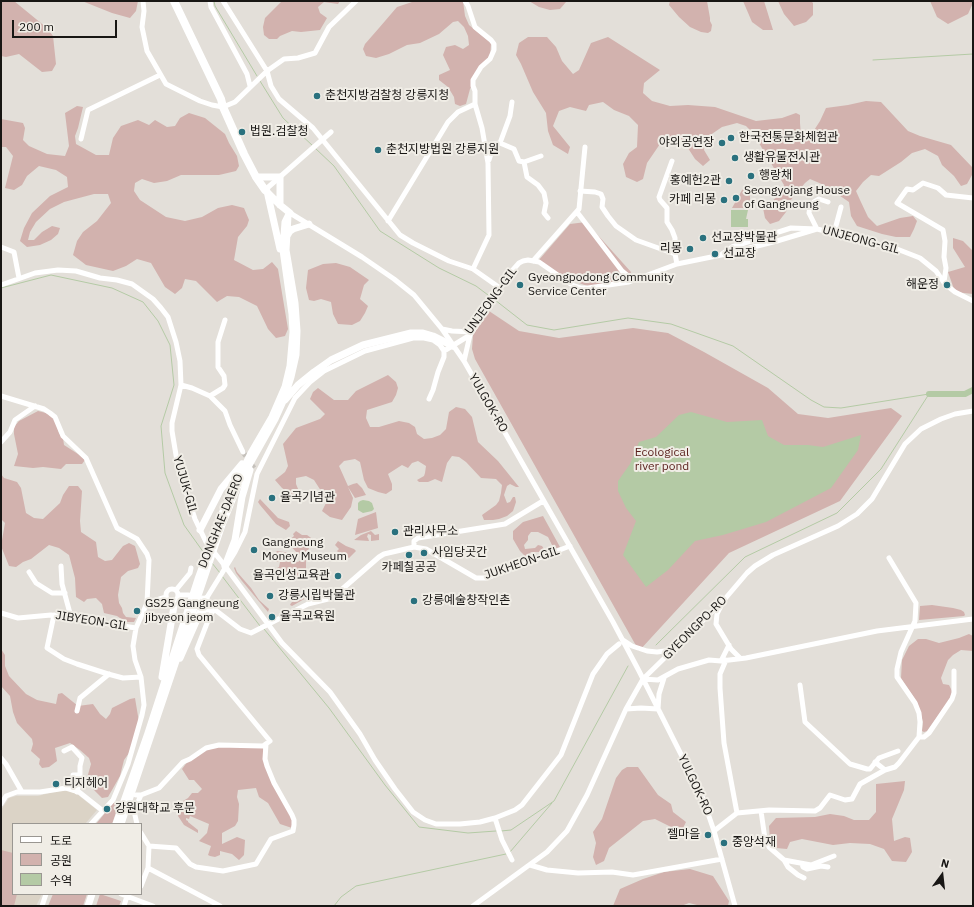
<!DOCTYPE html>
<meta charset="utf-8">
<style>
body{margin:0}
#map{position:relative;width:974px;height:907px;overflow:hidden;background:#e3dfd9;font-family:"IBM Plex Sans","Noto Sans KR",sans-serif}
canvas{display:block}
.frame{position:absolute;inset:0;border:2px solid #181614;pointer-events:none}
.legend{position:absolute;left:12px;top:823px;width:130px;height:72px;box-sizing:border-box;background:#f0ede6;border:1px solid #9a9792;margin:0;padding:5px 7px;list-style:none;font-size:12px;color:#181614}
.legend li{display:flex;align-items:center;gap:8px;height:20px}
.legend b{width:20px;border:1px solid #9a9792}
.north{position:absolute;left:922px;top:855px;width:40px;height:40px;-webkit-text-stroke:3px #f0ede6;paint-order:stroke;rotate:15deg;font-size:11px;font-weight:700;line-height:16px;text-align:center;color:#181614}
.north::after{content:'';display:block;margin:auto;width:14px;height:18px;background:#181614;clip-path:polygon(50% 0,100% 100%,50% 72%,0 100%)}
.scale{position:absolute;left:12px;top:20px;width:105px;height:18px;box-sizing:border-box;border:2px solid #181614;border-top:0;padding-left:5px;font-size:12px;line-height:14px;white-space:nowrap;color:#181614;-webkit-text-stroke:3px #f0ede6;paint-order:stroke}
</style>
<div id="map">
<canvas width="974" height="907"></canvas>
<div class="frame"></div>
<ul class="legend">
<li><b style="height:5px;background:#fff"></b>도로</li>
<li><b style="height:11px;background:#d2b2ae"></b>공원</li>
<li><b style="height:11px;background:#b4caa5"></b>수역</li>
</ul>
<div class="north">N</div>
<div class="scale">200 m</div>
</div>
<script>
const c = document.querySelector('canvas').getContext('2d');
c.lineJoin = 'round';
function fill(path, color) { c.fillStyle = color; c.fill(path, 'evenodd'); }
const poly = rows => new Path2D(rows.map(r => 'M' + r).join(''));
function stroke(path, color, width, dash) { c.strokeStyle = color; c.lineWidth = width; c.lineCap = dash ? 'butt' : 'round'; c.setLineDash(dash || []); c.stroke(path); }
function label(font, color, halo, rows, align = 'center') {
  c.font = font + ' "IBM Plex Sans","Noto Sans KR",sans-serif'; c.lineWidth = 4; c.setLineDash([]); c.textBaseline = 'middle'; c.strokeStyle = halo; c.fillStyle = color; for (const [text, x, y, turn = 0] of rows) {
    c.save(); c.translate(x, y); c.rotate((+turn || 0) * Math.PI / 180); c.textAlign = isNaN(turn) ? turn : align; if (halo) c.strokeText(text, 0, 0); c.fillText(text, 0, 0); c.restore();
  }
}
const built = poly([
 [57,791,69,791,77,794,97,810,85,824,13,824,13,894,42,894,36,906,1,906,1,810,9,798,16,796,38,796]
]);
const green = poly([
 [1,1,14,1,47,28,53,36,56,64,52,71,42,72,19,54,6,57,1,56],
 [82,1,138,1,136,11,130,18,112,13],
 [282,1,340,1,338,4,324,2,318,7,320,13,327,18,320,30,301,32,292,31,280,36,277,39,269,39,264,35,263,27,265,18],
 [415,1,463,1,465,16,469,25,491,43,490,59,477,75,470,89,466,104,460,106,455,104,454,97,448,87,439,80,439,75,450,70,443,55,446,47,455,45,463,49,469,45,468,36,464,27,458,21,453,22,439,34,420,43,407,45,389,54,376,58,366,56,363,49,365,44,379,28,397,7],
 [529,1,566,1,566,2,560,9,550,10,539,7],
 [670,1,707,1,710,18,710,21,712,25,711,31,708,33,701,32,690,27,679,17,669,5],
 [743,1,764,1,773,30,763,30,752,22],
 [778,1,811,1,813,3,813,15,806,22,794,26,784,14],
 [930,1,973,1,973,3,968,14,948,24,937,17],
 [528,37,547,37,556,47,562,61,573,74,579,70,591,43,608,37,660,70,644,83,643,93,652,101,670,106,688,105,715,107,756,121,782,118,796,113,800,115,800,123,801,136,809,138,820,121,826,108,848,105,866,101,881,102,908,131,920,136,951,145,972,167,972,175,967,184,961,186,954,176,942,165,938,156,925,149,912,153,901,162,879,176,871,175,863,182,856,191,860,200,868,217,877,226,900,218,913,216,917,221,914,229,910,237,896,237,882,234,857,226,851,216,849,202,824,185,810,179,805,183,790,201,786,212,779,221,770,224,765,218,763,208,782,193,784,185,753,133,746,126,737,123,722,127,706,138,704,150,710,160,703,166,695,159,686,145,670,139,660,144,647,163,643,179,637,182,626,177,623,164,629,153,637,147,638,125,629,116,614,110,603,102,589,105,586,111,570,107,559,111,553,126,570,147,568,154,553,145,548,131,546,113,533,92,521,64,516,55,519,43],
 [77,106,83,107,78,128,75,136,76,144,96,155,109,155,113,138,121,126,138,120,149,125,155,120,167,127,175,126,180,118,189,113,205,118,225,134,229,143,237,156,239,166,236,171,219,175,181,175,167,181,154,183,142,179,135,183,134,191,140,200,166,217,185,221,202,217,218,208,232,205,244,208,249,220,247,226,238,237,234,260,253,270,263,269,272,262,278,269,288,329,285,336,276,338,268,329,257,306,239,297,227,296,217,302,196,281,185,279,182,288,175,294,165,287,151,263,137,259,126,266,113,271,86,265,73,255,77,241,83,232,97,221,111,203,108,194,94,194,64,202,50,209,36,222,30,232,28,240,34,240,42,232,52,226,60,228,58,234,51,240,40,245,27,247,20,241,24,228,32,213,50,196,68,187,67,177,56,170,39,166,27,176,22,185,14,190,5,188,13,156,6,147,1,147,1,119,23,123,25,128,23,140,29,146,47,154,65,156,69,146,65,113],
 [744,189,749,190,750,193,750,208,732,208,742,190],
 [586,222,631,272,629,280,590,287,568,279,538,261,570,224],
 [953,238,963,241,973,251,973,294,955,292,948,272,965,267,953,248],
 [336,263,350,267,369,280,364,285,360,299,368,306,365,313,360,321,352,325,338,324,333,314,331,302,321,299,314,301,309,300,306,288,308,270,323,264],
 [489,311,519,331,559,338,633,328,668,333,704,352,768,388,798,414,828,418,891,408,902,416,840,501,729,553,639,651,475,359,472,349,473,335],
 [388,375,396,382,398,388,396,395,392,402,367,410,366,418,370,427,379,427,399,421,409,423,415,427,417,434,424,439,432,438,440,435,446,429,449,412,456,407,465,409,472,417,478,442,498,461,519,487,516,487,510,484,507,486,504,495,507,503,510,502,513,497,515,497,516,502,513,511,507,516,499,519,493,520,484,520,482,515,496,505,499,501,501,493,502,485,496,479,481,478,466,462,459,457,452,456,447,463,442,482,435,479,428,482,419,482,417,480,424,476,425,473,426,466,418,461,412,463,408,468,402,465,388,474,392,484,392,490,386,494,378,492,368,488,364,480,360,462,355,459,344,461,339,466,348,486,353,484,357,483,362,488,366,495,355,498,348,487,353,498,351,507,342,520,330,517,322,511,326,503,323,494,314,480,306,476,296,478,296,484,301,496,296,498,282,488,275,480,285,472,288,466,283,444,296,428,320,419,325,414,310,399,313,392,318,388,334,400,348,400,356,391],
 [38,411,46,413,55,419,59,433,63,438,64,445,78,454,85,460,82,464,66,464,61,469,43,467,33,468,14,466,18,454,14,434,14,427,19,421],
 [1,474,4,478,17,482,21,488,26,513,34,518,43,519,60,503,63,495,69,486,78,486,82,491,80,521,81,532,96,542,98,557,105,561,112,560,123,546,129,543,135,546,140,564,138,568,128,571,121,577,118,595,119,603,122,608,123,613,126,617,136,618,134,622,126,622,117,616,104,613,102,604,96,598,87,599,84,602,76,597,75,578,69,555,59,548,49,545,31,559,23,562,16,567,9,566,1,546,5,523,1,519],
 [260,499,278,518,289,522,290,526,286,530,276,524,260,505,258,502],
 [376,512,378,528,355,535,358,519],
 [543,516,560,547,554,549,548,537,538,532,531,532,528,536,528,540,524,545,525,549,535,548,538,545,542,546,544,549,539,552,531,552,526,557,520,551,513,539,513,531,523,522],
 [296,531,302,535,307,535,314,540,308,546,309,549,302,555,298,554,287,542,294,536,293,534],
 [371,531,375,535,379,534,379,540,371,541,371,535,368,534,367,537,368,538,369,541,354,540,361,535],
 [338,541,346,546,354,549,356,551,349,558,338,552,337,551,339,549,335,545],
 [277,551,284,552,288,553,290,560,298,562,303,558,306,559,306,569,305,573,301,576,295,577,286,575,286,572,285,571,281,572,277,568,279,567,280,562,273,561,272,557],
 [235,567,237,572,251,588,259,600,269,609,268,612,242,581,236,573,234,568],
 [312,591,320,592,324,594,323,597,306,598,292,606,290,605,291,603,298,597],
 [932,605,953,608,961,610,964,612,965,615,964,616,919,620,920,606],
 [969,634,973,636,973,651,961,650,953,655,948,660,941,678,943,684,949,685,952,691,950,699,927,731,924,732,922,731,923,722,917,702,901,678,902,660,909,646,918,639,926,639,939,643,959,638],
 [1,649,5,655,5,666,9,676,26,694,37,700,56,704,58,694,62,693,78,706,93,704,100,714,106,719,110,714,112,708,130,699,135,698,139,722,129,753,124,760,120,776,108,797,102,798,89,785,87,778,91,764,89,758,80,750,70,743,55,748,57,761,49,767,42,768,39,764,40,759,31,751,33,744,32,739,17,723,13,712,10,696,1,686],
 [220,746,263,748,264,759,293,820,292,828,280,824,268,803,259,797,256,788,238,790,237,797,239,804,238,821,235,826,222,833,222,844,237,837,245,840,244,855,239,860,232,854,220,851,220,855,215,857,210,856,208,855,211,846,199,841,207,833,209,824,190,816,189,819,186,818,186,820,188,821,188,822,198,830,198,833,184,825,178,816,183,801,188,798,192,793,198,793,202,789,194,780,189,780,182,769,188,761,206,749],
 [627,767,638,767,658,795,671,804,673,812,686,822,683,828,673,828,655,819,643,821,609,848,604,861,596,865,593,857,596,843,593,832,602,819,616,778,622,770],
 [905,781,904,790,892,819,894,841,905,837,910,838,912,852,906,862,892,861,884,849,870,844,850,843,833,845,802,839,790,842,787,849,776,848,770,840,769,826,776,818,815,817,830,814,844,816,854,820,869,820,876,812,876,784],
 [120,801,112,824,96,824,114,802],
 [1,850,13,853,13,894,17,894,14,906,1,906],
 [690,869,713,876,729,901,728,906,701,906,689,903,681,906,613,906,620,889,643,879,664,872],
 [53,894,87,894,83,906,48,906],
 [100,894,121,901,119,906,96,906]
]);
const water = poly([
 [731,210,748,210,746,219,748,219,748,227,731,227],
 [691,412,727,422,762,420,768,436,784,445,808,445,823,447,861,435,858,450,831,488,766,522,723,535,695,541,668,570,646,587,623,555,636,521,626,508,618,491,618,481,630,464,639,442,656,437,679,415],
 [363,500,369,501,372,503,374,509,372,511,363,513,358,510,358,503,360,501]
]);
const stream = poly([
 [214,1,215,6,257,76],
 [873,60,973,54],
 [260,81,283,118,313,146],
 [315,148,334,166,380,231,439,268,476,286,492,298],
 [1,288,51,275,112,288,143,302,158,321,170,345,174,385,161,426,165,473,184,525,204,553],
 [495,300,527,325,554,330,628,318,671,324,733,346,811,400,824,407,841,408,929,394],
 [212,563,220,573],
 [222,576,260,626],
 [264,629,329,708,385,785,419,827,468,833,496,831],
 [656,645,745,557,837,513,881,469,929,394],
 [501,831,511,830,554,801,628,666],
 [510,852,552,803],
 [334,906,341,897,356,886,506,854]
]);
const river = poly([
 [929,394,965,394,973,390]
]);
const minorTunnel = poly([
 [243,452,254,468]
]);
const minor = poly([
 [143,1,144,11,142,27,147,51,166,84,200,101,212,105,223,107,235,102,267,71,284,59,298,58,315,53,329,27,356,1],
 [210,1,211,7,247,74,250,86],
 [223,1,267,71,271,86,279,99,313,128,400,235,413,243,449,261,473,269,500,288],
 [465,1,468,6,475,27,491,40,494,44,494,50,490,59,481,67,473,80,473,86,475,91,475,104,482,128,488,163,489,235,473,269],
 [81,139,88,110,160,75],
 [500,143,514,149,519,161,524,162,541,156],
 [489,160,494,144,500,143,510,116,512,102],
 [672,161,659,197,660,200,667,208,667,222,672,230,675,238,675,254,677,264],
 [524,162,527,177,538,185,544,193,546,203,544,213,548,218],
 [265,190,331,132],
 [580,191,595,192,601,194,603,199,602,207,608,216,616,226,636,240,675,254],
 [577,212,622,271,633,280],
 [290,213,362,257,394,279,414,295,442,329,464,361,613,622,639,671,702,796,714,831,735,906],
 [388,221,448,122,458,112,475,104],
 [834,233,841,207],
 [1,247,14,252,19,278],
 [722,254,732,247,791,228,817,229,809,213,810,206,814,202,819,199,828,202],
 [533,261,579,209,585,147],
 [944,282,946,268,944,257,945,241,943,230,897,203,907,189,913,190,923,183,938,188,946,195,973,198],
 [1,285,35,273,58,270,76,271,100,278,117,280,132,284,153,299,161,308,168,317,176,342,180,361,181,385,172,423,172,431,178,467,195,519,206,542,225,566,282,643,330,692,360,734,375,760,395,789,413,812,425,820,436,824,460,824,480,822,495,818,515,810,522,805,561,755,593,674,607,654,619,644],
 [442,329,452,331,472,332],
 [464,361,470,335],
 [181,385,192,388,210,396,225,411,230,425,243,452],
 [1,396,44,409,50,413,55,417,63,436,86,458,117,528,137,539,147,554,149,560,147,603],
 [210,396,223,388,225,385,224,376,218,367,218,342,225,320],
 [429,399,433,390,438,372,444,357,444,351],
 [1,442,10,432,15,420,35,406],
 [414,547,414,541,418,538,505,524,543,501],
 [889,558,916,603,915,621,901,652,897,669,897,677,915,703,919,713,920,722,919,737],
 [61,566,62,584,71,617],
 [29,572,36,583,52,593,65,593],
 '166 595a6 6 0 1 1 12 0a6 6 0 1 1-12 0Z',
 [176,590,190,573,191,568],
 [178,595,188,595,196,596],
 [203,598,206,599,214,609,240,629,251,633,308,604,332,598,379,557,384,554,414,547,426,549,476,578,487,578,570,546],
 [206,599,235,552,245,532,257,474,295,398,310,382,324,371,365,351,413,338,424,338,433,340,440,345,444,351,470,335,511,272,519,263,523,261,528,260,539,262,572,285,581,288,588,288,629,282,677,264,726,254,777,241,817,229,897,249,920,258,936,271,945,284,955,292,973,301],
 [722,604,717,614,716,624,731,649,740,658],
 [1,613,18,618,51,615,136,628],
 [54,615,47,648,64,659,77,664,108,674,123,678,141,677],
 [623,640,632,646,647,651,657,652,673,650],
 [726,660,720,674,720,688,724,743,737,813],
 [721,661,729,645],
 [643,679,658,680,678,669,709,660,721,661,746,658,877,631,973,619],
 [800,685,805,722,850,764,867,769,870,769,879,758,898,751],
 [626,709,641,708,658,709,659,694,664,678],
 [77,711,80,698,109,674],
 [64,751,72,747,82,758,80,766,80,779,77,792],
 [1,758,6,764,22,792],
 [875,762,885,770],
 [73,775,80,775],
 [136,795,141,795,159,788,183,762,190,759,206,748,219,745,263,746,270,741,199,655,197,649,209,618,214,609],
 [1,804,6,796,17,792,40,792,66,788,79,792,103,811],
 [761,811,765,839,769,847,784,860,811,865,834,856],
 [495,818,502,840,512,860],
 [91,824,113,800,128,764,142,715,144,705,141,677,135,660,133,646,136,628,147,603,166,597],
 [137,824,134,811,141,795],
 [714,831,737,813,769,810,815,811,820,808,830,795,845,800,852,799,860,784,885,770,895,767,899,763,919,737,924,737,929,733,952,699,954,693,954,671],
 [141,833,149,846,148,868,141,886],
 [149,846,176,848,190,864,196,867,223,871,256,864,271,839,293,831,294,825,294,820,292,815,274,783,267,766,265,759,266,744],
 [784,860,788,867,798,875,804,878],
 [802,864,803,867,807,869,821,866,828,867],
 [530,865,547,870,578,873,612,872,633,875,722,859],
 [148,868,220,906],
 [121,894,153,906],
 [42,906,46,894],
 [124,906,127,896],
 [473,906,547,852,567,831,587,795,626,709,643,679,724,600,747,573,755,566,773,555,838,526,857,514,872,499,905,444,921,429,941,419,955,414,973,411]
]);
const major = poly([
 [256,177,280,177,280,205],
 [267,191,280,249],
 [268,193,280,205,290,213,288,216],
 [287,236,290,231,293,229,309,224],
 [285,400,298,385,314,372,331,360,363,345,411,333,423,333,433,336,453,346],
 [200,530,221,489,242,464],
 [225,566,235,540,242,497,250,470],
 [201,612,205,609,214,609],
 [180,658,206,599],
 [162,677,174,606,172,601],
 [116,824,147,736,198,579,223,511,251,453,272,417,285,387,290,366,293,332,292,314,283,250,285,222,288,216,286,250,295,303,297,331,296,355,291,377,284,399,275,419,239,483,222,525,121,824],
 [88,906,92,894]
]);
const highway = poly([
 [174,1,221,99,223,107,244,154,256,177,265,190]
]);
const markers = [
 [317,96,4,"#2a717e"],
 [242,132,4,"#2a717e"],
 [731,138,4,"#2a717e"],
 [722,143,4,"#2a717e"],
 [378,150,4,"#2a717e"],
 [735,158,4,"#2a717e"],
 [751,176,4,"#2a717e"],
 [729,181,4,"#2a717e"],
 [736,198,4,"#2a717e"],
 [724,200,4,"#2a717e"],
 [703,238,4,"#2a717e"],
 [690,249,4,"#2a717e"],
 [715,254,4,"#2a717e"],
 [520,285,4,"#2a717e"],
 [947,285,4,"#2a717e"],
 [272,498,4,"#2a717e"],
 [395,532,4,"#2a717e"],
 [254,550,4,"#2a717e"],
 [424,553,4,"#2a717e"],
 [409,555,4,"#2a717e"],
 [338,576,4,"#2a717e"],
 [270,596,4,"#2a717e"],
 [414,601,4,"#2a717e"],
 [137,611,4,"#2a717e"],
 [272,617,4,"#2a717e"],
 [56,784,4,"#2a717e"],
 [107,809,4,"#2a717e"],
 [708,835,4,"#2a717e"],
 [724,843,4,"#2a717e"]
];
const poiNames = [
 ["춘천지방검찰청 강릉지청",325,96],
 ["법원.검찰청",250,132],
 ["한국전통문화체험관",739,138],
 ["야외공연장",714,143,"right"],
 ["춘천지방법원 강릉지원",386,150],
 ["생활유물전시관",743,158],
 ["행랑채",759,176],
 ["홍예헌2관",721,181,"right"],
 ["Seongyojang House",744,191],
 ["of Gangneung",744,205],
 ["카페 리몽",716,200,"right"],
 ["선교장박물관",711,238],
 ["리몽",682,249,"right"],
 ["선교장",723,254],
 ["Gyeongpodong Community",528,278],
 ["Service Center",528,292],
 ["해운정",939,285,"right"],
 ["율곡기념관",280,498],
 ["관리사무소",403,532],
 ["Gangneung",262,543],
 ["Money Museum",262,557],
 ["사임당곳간",432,553],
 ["카페칠공공",409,568,"center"],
 ["율곡인성교육관",330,576,"right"],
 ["강릉시립박물관",278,596],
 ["강릉예술창작인촌",422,601],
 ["GS25 Gangneung",145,604],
 ["jibyeon jeom",145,618],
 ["율곡교육원",280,617],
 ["티지헤어",64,784],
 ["강원대학교 후문",115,809],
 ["젤마을",700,835,"right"],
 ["중앙석재",732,843]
];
const streetNames = [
 ["UNJEONG-GIL",861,240,15],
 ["UNJEONG-GIL",491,301,-54],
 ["YULGOK-RO",488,403,60],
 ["YUJUK-GIL",185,485,74],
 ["DONGHAE-DAERO",221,521,-68],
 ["JUKHEON-GIL",522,563,-19],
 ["JIBYEON-GIL",92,621,9],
 ["GYEONGPO-RO",695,628,-45],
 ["YULGOK-RO",695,785,65]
];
const parkNames = [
 ["Ecological",662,453],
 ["river pond",662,467]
];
fill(built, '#dbd3c6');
fill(green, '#d2b2ae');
fill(water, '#b4caa5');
stroke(stream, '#b4caa5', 1);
stroke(river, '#b4caa5', 6);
stroke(minorTunnel, '#c5c1bb', 5, [5, 2.5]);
stroke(minor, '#fff', 5);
stroke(major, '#fff', 7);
stroke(highway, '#fff', 8);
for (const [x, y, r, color] of markers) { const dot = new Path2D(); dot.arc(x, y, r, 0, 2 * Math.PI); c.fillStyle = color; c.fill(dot); stroke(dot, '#f0ede6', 1.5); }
label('12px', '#181614', '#f0ede6', poiNames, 'left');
label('12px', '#181614', '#f0ede6', streetNames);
label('12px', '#591f1b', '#f0ede6', parkNames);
</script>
